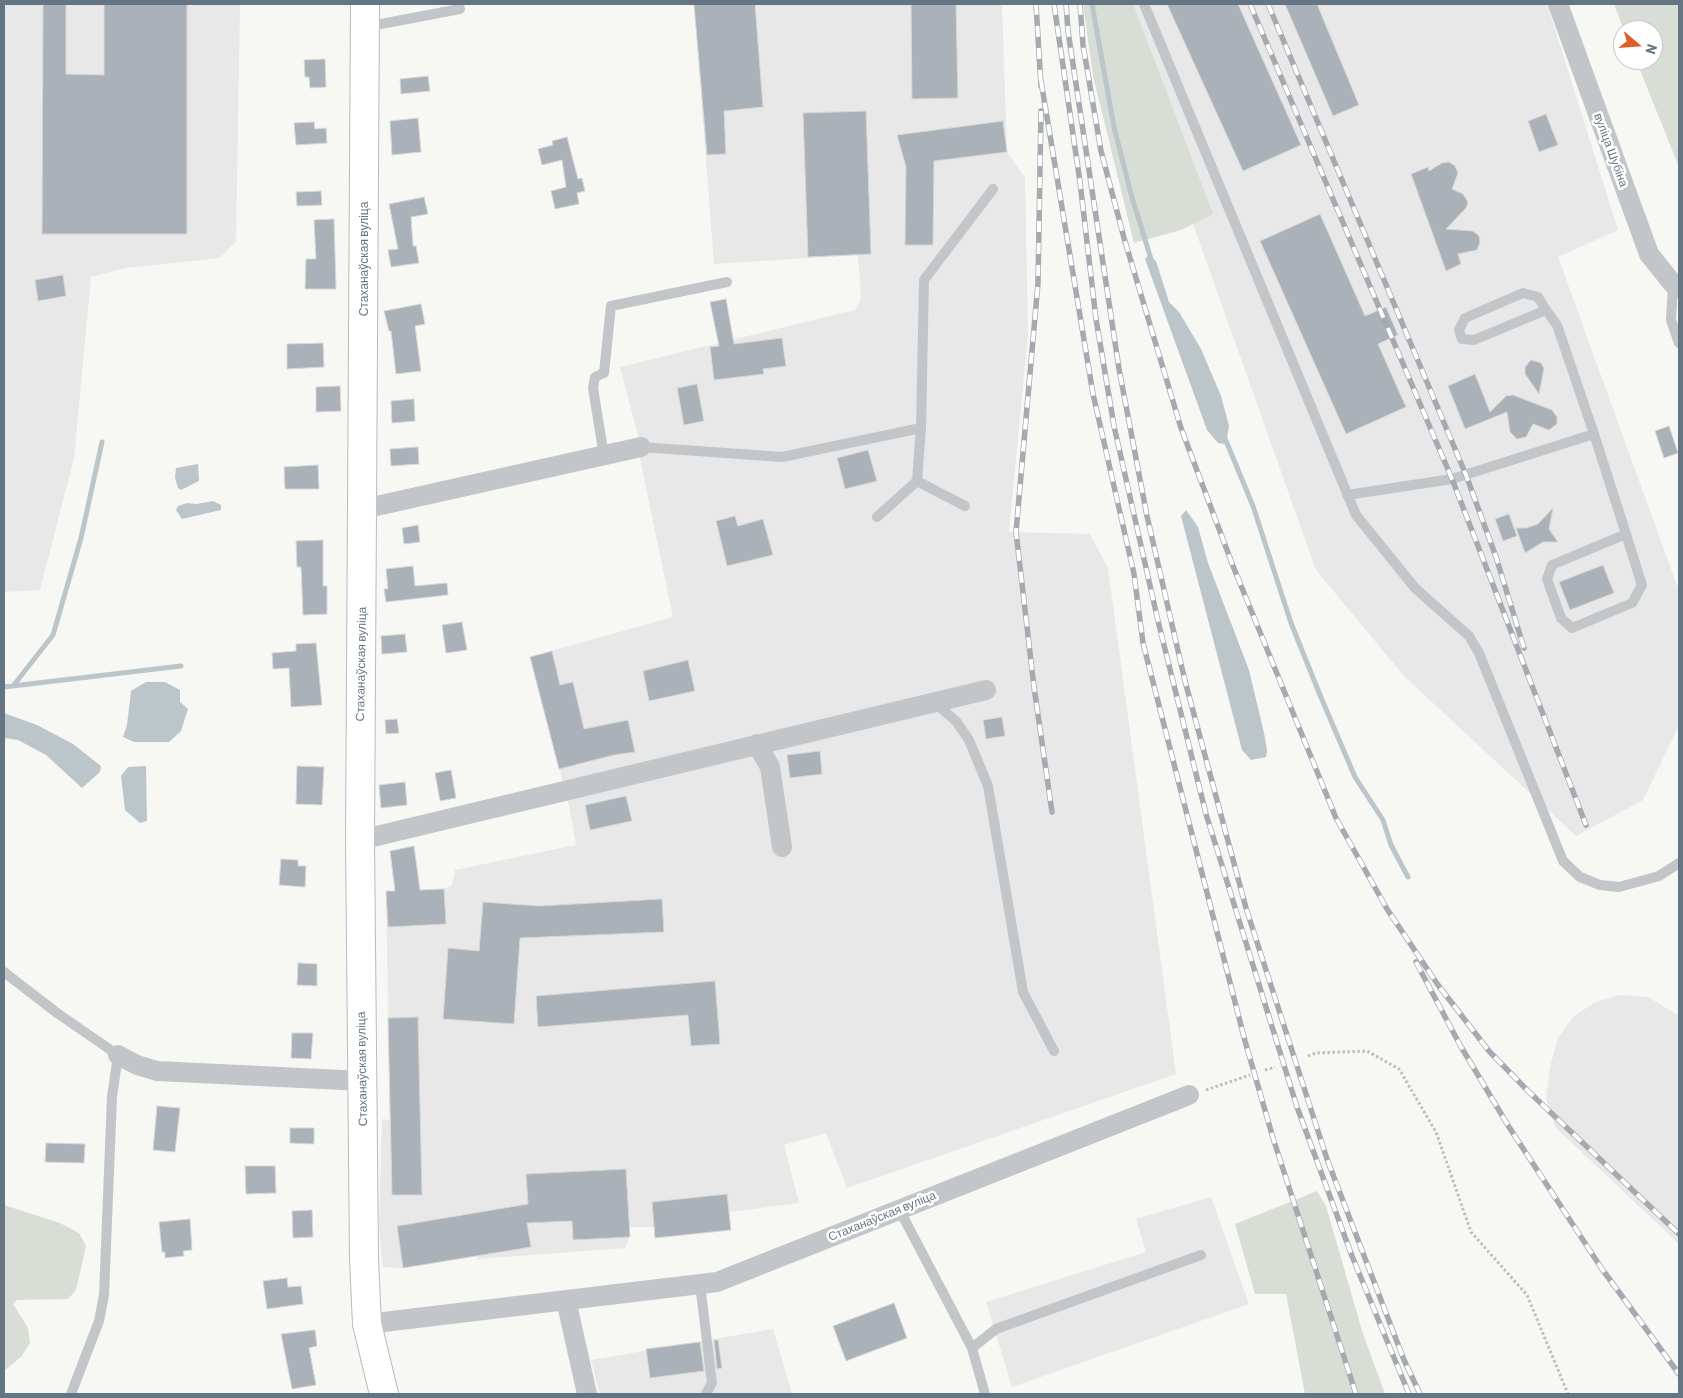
<!DOCTYPE html>
<meta charset="utf-8">
<style>
body{margin:0}
#map{position:relative;width:1683px;height:1398px;overflow:hidden;background:#f7f7f4;font-family:Barlow,sans-serif}
canvas{display:block}
.frame{position:absolute;inset:0;border:5px solid #667584;pointer-events:none}
.north{position:absolute;left:1613px;top:20px;width:50px;height:50px;box-sizing:border-box;background:#fff;border:1px solid #c2c8ce;border-radius:50%;rotate:108deg;font-size:14px;font-weight:700;line-height:20px;text-align:center;color:#667584}
.north::after{content:'';display:block;margin:auto;width:18px;height:22px;background:#e25c29;clip-path:polygon(50% 0,100% 100%,50% 72%,0 100%)}
</style>
<div id="map">
<canvas width="1683" height="1398"></canvas>
<div class="frame"></div>
<div class="north">N</div>
</div>
<script>
const c = document.querySelector('canvas').getContext('2d');
c.lineJoin = 'round';
function fill(path, color) { c.fillStyle = color; c.fill(path, 'evenodd'); }
const poly = rows => new Path2D(rows.map(r => 'M' + r).join(''));
function stroke(path, color, width, dash) { c.strokeStyle = color; c.lineWidth = width; c.lineCap = dash ? 'butt' : 'round'; c.setLineDash(dash || []); c.stroke(path); }
function label(font, color, halo, rows, align = 'center') {
  c.font = font + ' Barlow,sans-serif'; c.lineWidth = 5; c.setLineDash([]); c.textBaseline = 'middle'; c.strokeStyle = halo; c.fillStyle = color; for (const [text, x, y, turn = 0] of rows) {
    c.save(); c.translate(x, y); c.rotate((+turn || 0) * Math.PI / 180); c.textAlign = isNaN(turn) ? turn : align; if (halo) c.strokeText(text, 0, 0); c.fillText(text, 0, 0); c.restore();
  }
}
const built = poly([
 [4,4,240,4,236,241,220,258,125,268,91,277,74,458,40,590,4,592],
 [694,4,1002,4,1007,152,1025,178,1028,333,1009,532,1090,534,1108,568,1176,1074,847,1188,826,1133,784,1145,799,1203,729,1212,654,1227,630,1227,630,1237,625,1248,477,1259,477,1256,403,1268,383,1267,379,1226,382,1119,390,1120,386,891,444,889,452,885,455,870,576,845,569,805,530,657,673,617,640,459,641,447,620,367,855,310,861,298,858,255,714,264],
 [1115,4,1547,4,1618,230,1558,257,1679,591,1679,725,1643,800,1576,836,1404,676,1316,570],
 [1618,995,1648,997,1679,1016,1679,1244,1555,1127,1546,1098,1550,1067,1558,1038,1574,1016,1594,1003],
 [1211,1197,1249,1304,1012,1387,986,1302,1146,1252,1136,1219],
 [773,1329,792,1394,600,1394,591,1360]
]);
const green = poly([
 [1083,4,1133,4,1213,214,1181,230,1134,243,1093,76],
 [1614,4,1679,4,1679,167,1636,60,1653,60,1653,30,1624,30],
 [1317,1191,1326,1206,1363,1334,1385,1394,1305,1394,1286,1294,1255,1294,1235,1224],
 [4,1205,60,1223,79,1233,86,1246,76,1290,68,1299,17,1300,13,1304,28,1328,30,1343,21,1357,4,1371]
]);
const water = poly([
 [1149,255,1156,261,1169,302,1179,312,1201,349,1221,396,1229,426,1227,438,1224,444,1218,443,1207,430,1145,259],
 [198,464,199,481,181,490,178,488,175,478,176,468],
 [213,501,221,505,221,510,182,519,176,510,178,506,187,503,197,504],
 [1186,510,1198,527,1208,563,1249,670,1264,733,1267,750,1266,757,1251,760,1242,750,1181,516],
 [146,682,165,682,180,690,180,702,188,709,181,731,169,742,134,742,123,737,127,725,131,691],
 [4,713,37,725,73,744,101,766,100,772,82,788,46,755,18,740,4,738],
 [146,766,147,821,140,823,125,810,121,776,128,767]
]);
const stream = poly([
 [1092,4,1114,127,1131,194,1151,259],
 [1224,436,1253,506,1291,623,1320,695,1355,777,1383,820,1391,845,1408,877],
 [13,686,53,635,81,538,102,442],
 [4,687,181,666]
]);
const building = poly([
 [43,4,66,4,66,74,104,75,104,4,187,4,187,234,42,234,43,4],
 [694,4,755,4,763,107,724,111,726,154,707,155,694,4],
 [911,4,956,4,958,98,912,99,911,4],
 [1167,4,1238,4,1301,145,1243,171,1167,4],
 [1285,4,1317,4,1359,105,1333,116,1285,4],
 [325,59,326,87,310,88,309,77,305,77,304,60,325,59],
 [428,76,430,91,401,94,400,79,428,76],
 [866,111,871,254,808,257,803,113,866,111],
 [1546,114,1558,145,1539,152,1528,121,1546,114],
 [418,118,421,152,392,155,390,121,418,118],
 [1003,121,1007,152,934,161,933,245,905,245,906,167,897,135,1003,121],
 [314,122,315,129,326,128,327,143,296,145,294,123,314,122],
 [567,137,578,179,582,178,585,191,577,193,579,204,555,209,551,191,566,187,562,160,542,165,538,149,553,145,552,141,567,137],
 [1449,162,1455,166,1458,173,1452,189,1463,194,1468,202,1466,208,1446,229,1473,231,1479,236,1480,242,1477,250,1458,254,1461,264,1446,271,1411,174,1428,167,1429,171,1442,163,1449,162],
 [321,191,322,205,297,206,296,192,321,191],
 [424,197,428,214,411,217,413,246,416,246,419,263,391,267,388,250,398,249,389,204,424,197],
 [1320,214,1365,316,1386,307,1398,335,1378,344,1406,407,1346,434,1260,241,1320,214],
 [334,219,336,289,305,289,306,259,316,259,314,220,334,219],
 [63,275,66,296,38,301,35,280,63,275],
 [726,299,734,344,782,338,786,366,763,369,764,374,714,380,710,347,719,346,710,302,726,299],
 [421,304,425,324,415,326,421,371,396,374,391,331,389,331,384,311,421,304],
 [323,343,324,367,287,369,287,344,323,343],
 [1531,360,1541,363,1544,368,1539,394,1525,374,1525,367,1531,360],
 [1475,374,1490,412,1506,396,1513,395,1552,410,1557,417,1557,424,1549,430,1533,424,1526,437,1517,439,1510,432,1507,412,1465,429,1448,386,1475,374],
 [697,384,704,421,684,425,677,388,697,384],
 [340,386,341,411,316,412,316,387,340,386],
 [414,399,415,421,392,423,391,401,414,399],
 [1669,426,1678,453,1664,458,1655,431,1669,426],
 [418,447,419,464,391,466,390,449,418,447],
 [868,450,877,481,845,489,837,458,868,450],
 [318,465,319,489,285,489,284,467,318,465],
 [1553,508,1549,529,1558,542,1543,542,1525,553,1516,528,1526,528,1538,524,1553,508],
 [1509,514,1517,536,1503,541,1495,519,1509,514],
 [735,516,738,526,763,519,773,555,727,566,716,521,735,516],
 [418,525,420,542,404,544,402,528,418,525],
 [323,540,323,586,327,586,327,614,303,615,301,567,297,567,296,541,323,540],
 [1603,565,1614,593,1570,610,1559,582,1603,565],
 [413,566,415,586,447,583,448,595,386,602,384,589,388,589,386,569,413,566],
 [462,622,467,650,446,653,442,625,462,622],
 [405,634,407,652,382,654,381,636,405,634],
 [316,643,322,705,291,707,289,668,273,669,272,653,296,651,296,644,316,643],
 [552,651,560,685,573,682,584,729,628,720,635,752,614,755,559,769,530,657,552,651],
 [688,660,695,691,649,701,643,671,688,660],
 [1002,717,1005,736,986,739,983,720,1002,717],
 [397,719,399,733,386,734,385,720,397,719],
 [820,751,822,774,790,778,787,755,820,751],
 [297,766,324,767,322,805,296,804,297,766],
 [451,770,456,798,440,801,435,773,451,770],
 [405,782,407,805,381,808,379,785,405,782],
 [626,796,632,821,590,830,585,805,626,796],
 [414,846,420,890,444,889,446,924,388,927,386,891,395,891,390,851,414,846],
 [281,859,298,860,298,866,306,866,305,887,279,885,281,859],
 [662,899,664,932,520,938,514,1024,443,1019,448,948,479,951,483,902,539,906,662,899],
 [298,963,317,964,317,986,297,985,298,963],
 [715,981,720,1044,691,1046,688,1015,538,1027,536,996,715,981],
 [418,1017,422,1195,392,1195,388,1018,418,1017],
 [292,1033,313,1033,311,1059,291,1058,292,1033],
 [157,1106,180,1108,175,1152,153,1150,157,1106],
 [290,1128,314,1128,314,1144,290,1143,290,1128],
 [46,1143,85,1144,84,1163,45,1162,46,1143],
 [245,1166,275,1166,276,1193,246,1194,245,1166],
 [626,1169,630,1237,573,1240,572,1221,527,1223,531,1247,403,1268,397,1226,528,1204,526,1174,626,1169],
 [727,1194,731,1230,655,1238,652,1202,727,1194],
 [312,1210,313,1237,293,1238,292,1211,312,1210],
 [190,1219,192,1250,183,1251,184,1256,165,1258,165,1252,162,1252,159,1222,190,1219],
 [287,1278,288,1287,301,1286,303,1304,267,1309,263,1281,287,1278],
 [894,1303,907,1338,846,1361,833,1326,894,1303],
 [315,1330,317,1346,309,1348,316,1385,292,1389,281,1334,315,1330],
 [714,1340,718,1340,722,1368,717,1369,714,1340],
 [700,1342,704,1371,650,1378,646,1349,700,1342]
]);
const path = poly([
 [1308,1056,1316,1053,1367,1051,1399,1069,1436,1132,1471,1232,1527,1295,1568,1394],
 [1265,1070,1275,1067],
 [1206,1090,1250,1075]
]);
const lane = poly([
 [1144,4,1356,515,1415,588,1469,636,1479,653,1563,861,1580,877,1600,885,1619,887,1659,876,1679,863],
 [365,27,460,9],
 [1673,284,1671,320,1679,343],
 [1546,310,1474,340,1462,339,1459,330,1465,318,1523,293,1538,297,1546,310,1557,325,1594,434,1626,534,1642,585,1632,603,1572,628,1561,618,1547,579,1552,565,1626,534],
 [641,447,782,457,921,428],
 [604,456,593,388,595,377,604,373,611,306,727,282],
 [917,481,965,506],
 [1347,495,1452,479,1594,434],
 [877,517,917,481,921,428,924,280,993,189],
 [935,703,956,721,969,740,988,786,1023,992,1054,1051],
 [4,972,57,1013,118,1055,112,1097,104,1295,99,1321,71,1394],
 [899,1209,972,1348,996,1329,1201,1255],
 [700,1284,712,1383,706,1394],
 [972,1348,985,1394]
]);
const street = poly([
 [1558,4,1649,254,1673,284,1679,288],
 [363,509,641,447],
 [757,744,770,767,782,847],
 [360,840,986,690],
 [118,1055,137,1065,157,1071,363,1081],
 [566,1300,587,1394],
 [367,1324,717,1282,1189,1095]
]);
const secondary = poly([
 [365,4,360,840,364,1259,367,1324,384,1394]
]);
const rail = poly([
 [1036,4,1041,86],
 [1054,4,1080,182,1096,319,1114,426,1158,621,1206,814,1297,1107,1352,1256,1409,1394],
 [1066,4,1068,31,1119,369,1147,516,1185,681,1246,908,1327,1159,1404,1360,1420,1394],
 [1080,4,1083,45,1101,151,1124,238,1181,428,1233,566,1336,818,1387,909,1438,985,1489,1051,1528,1091,1679,1234],
 [1250,4,1452,479,1586,825],
 [1268,4,1466,475,1496,557,1524,648],
 [1041,81,1093,394,1134,574,1143,643,1245,1041,1273,1138,1356,1394],
 [1041,111,1038,283,1016,532,1034,687,1052,812],
 [1416,962,1460,1045,1509,1127,1602,1269,1679,1374]
]);
const streetNames = [
 ["вуліца Шубіна",1611,150,70],
 ["Стаханаўская вуліца",364,259,-90],
 ["Стаханаўская вуліца",361,664,-89],
 ["Стаханаўская вуліца",362,1069,-91],
 ["Стаханаўская вуліца",882,1216,-22]
];
fill(built, '#e7e8e7');
fill(green, '#d8ded5');
fill(water, '#bcc6ca');
stroke(stream, '#bcc6ca', 5);
fill(building, '#aab1b8');
stroke(building, '#d8d8d6', 1);
stroke(secondary, '#b6bbc0', 30);
stroke(path, '#bcbec0', 3, [2.5, 2.5]);
stroke(lane, '#c2c6c9', 10);
stroke(street, '#c2c6c9', 20);
stroke(secondary, '#fff', 28);
stroke(rail, '#a5aab0', 5.5);
stroke(rail, '#fff', 4, [11]);
label('12px', '#667584', '#fff', streetNames);
</script>
